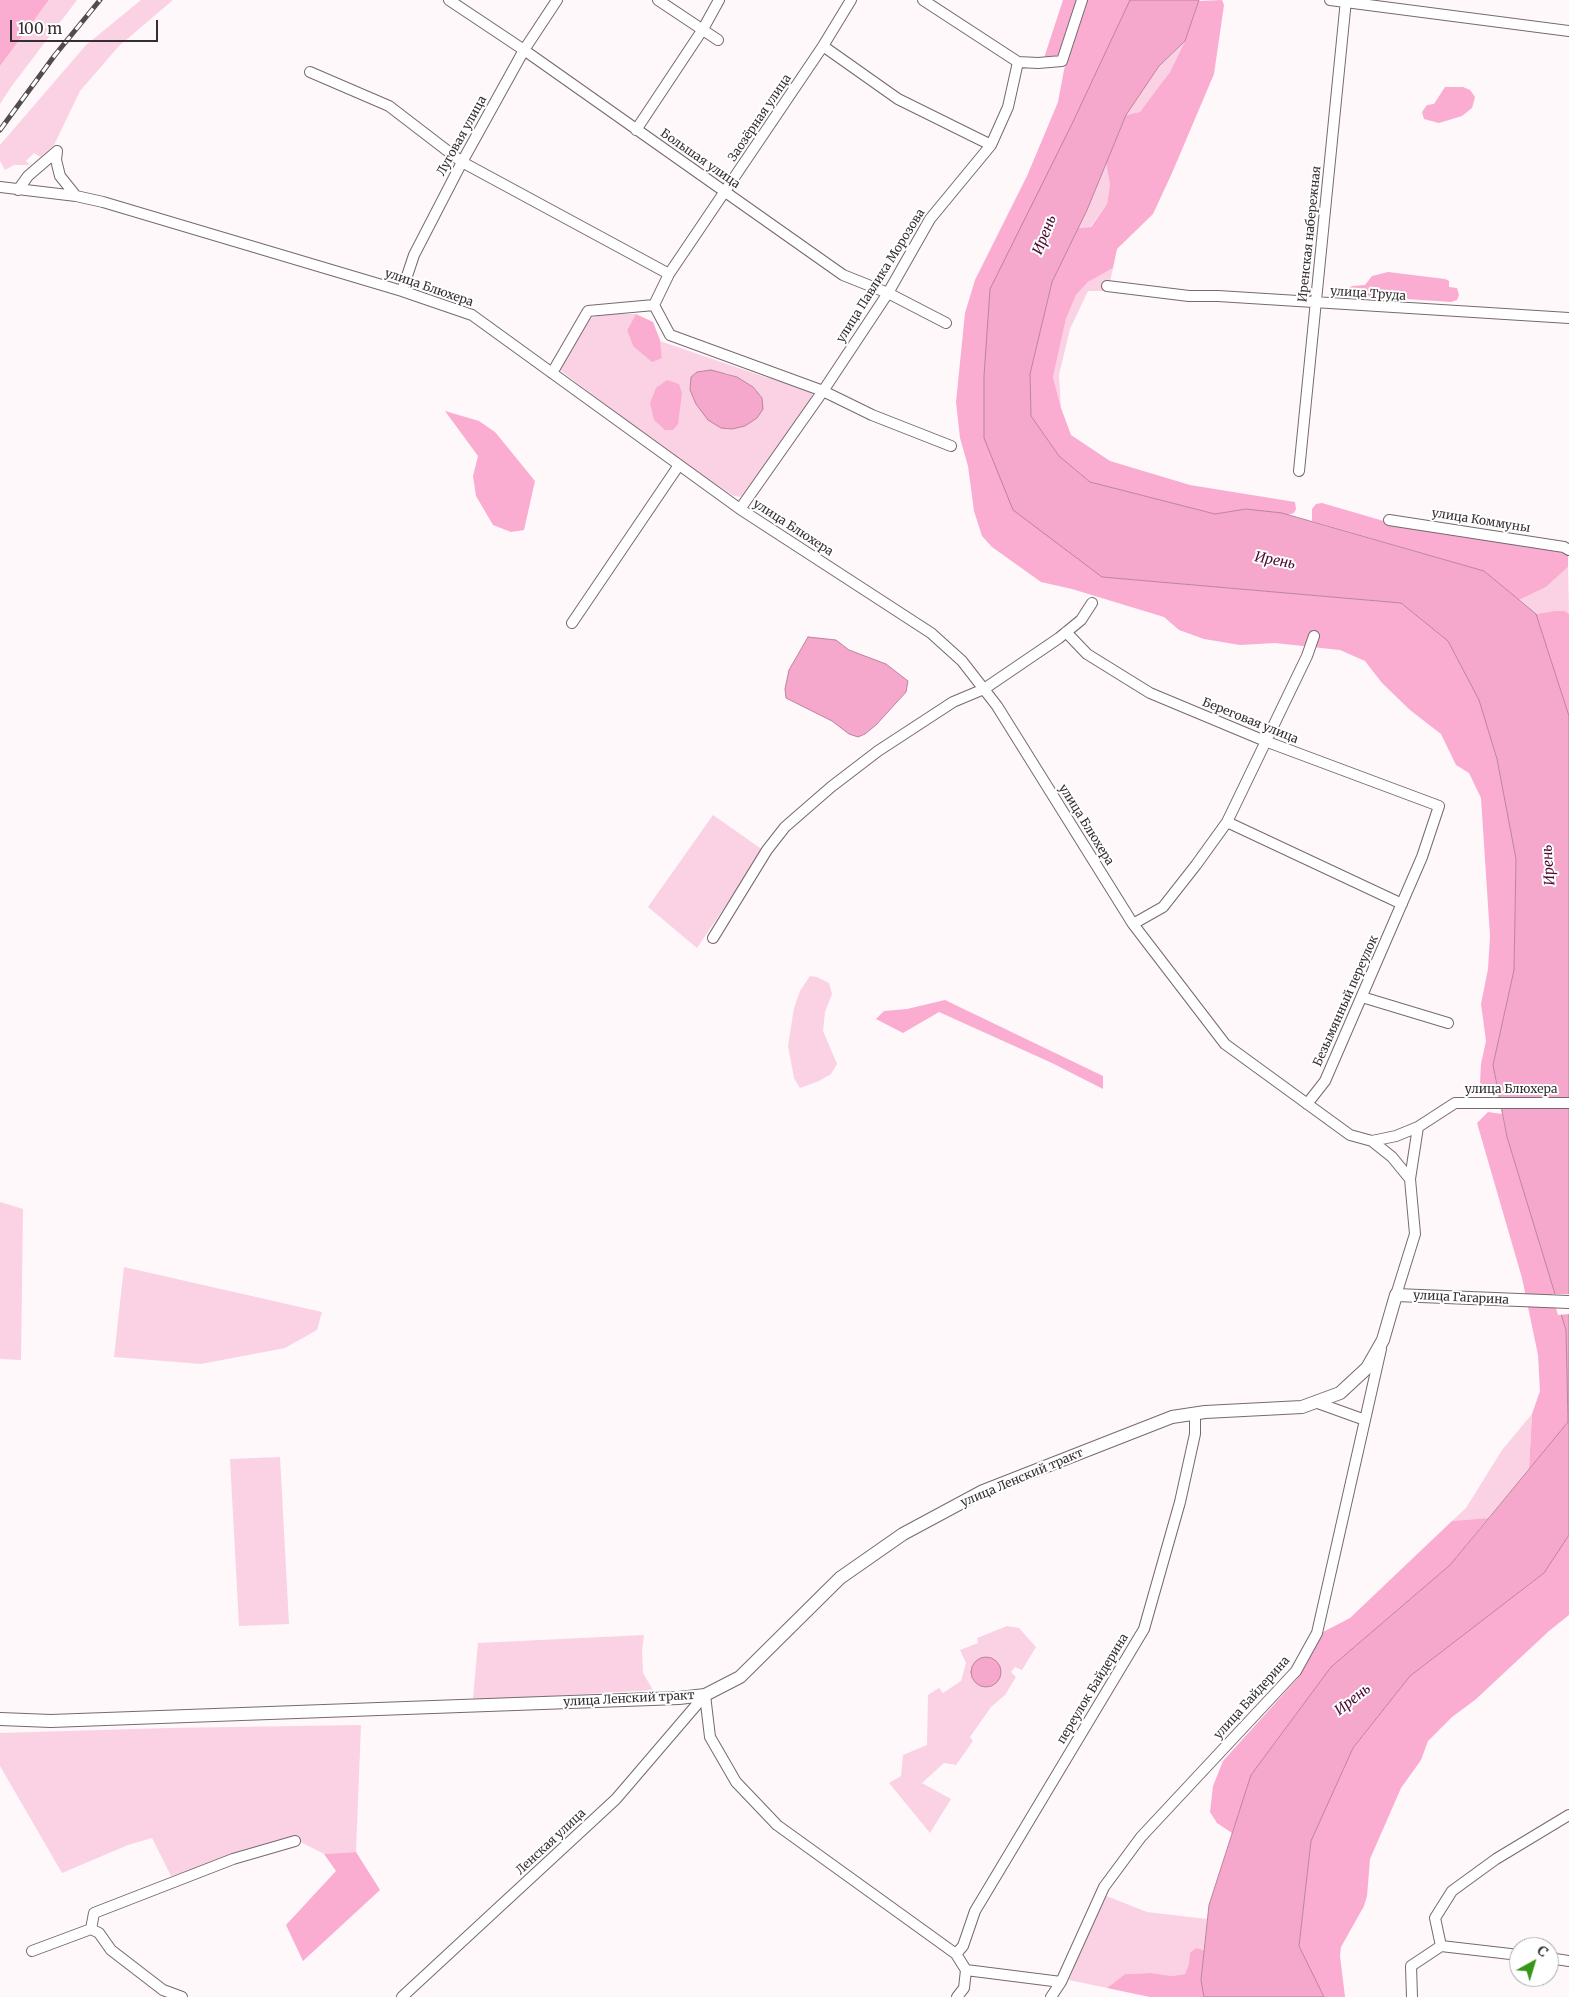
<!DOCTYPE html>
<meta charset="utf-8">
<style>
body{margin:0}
#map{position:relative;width:1569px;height:1997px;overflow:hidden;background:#fef8fa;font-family:Merriweather,serif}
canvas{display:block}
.north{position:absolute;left:1509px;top:1937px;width:50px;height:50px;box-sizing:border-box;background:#fff;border:1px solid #aeacad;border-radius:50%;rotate:39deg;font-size:14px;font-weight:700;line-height:20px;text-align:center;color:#352f31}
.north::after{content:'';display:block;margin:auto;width:18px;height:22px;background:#379617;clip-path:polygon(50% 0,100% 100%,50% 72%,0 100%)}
.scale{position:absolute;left:10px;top:20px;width:148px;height:22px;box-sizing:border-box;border:2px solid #352f31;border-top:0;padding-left:6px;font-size:15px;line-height:18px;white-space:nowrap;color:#352f31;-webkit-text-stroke:4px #fff;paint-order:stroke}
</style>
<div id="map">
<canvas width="1569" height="1997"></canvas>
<div class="north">С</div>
<div class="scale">100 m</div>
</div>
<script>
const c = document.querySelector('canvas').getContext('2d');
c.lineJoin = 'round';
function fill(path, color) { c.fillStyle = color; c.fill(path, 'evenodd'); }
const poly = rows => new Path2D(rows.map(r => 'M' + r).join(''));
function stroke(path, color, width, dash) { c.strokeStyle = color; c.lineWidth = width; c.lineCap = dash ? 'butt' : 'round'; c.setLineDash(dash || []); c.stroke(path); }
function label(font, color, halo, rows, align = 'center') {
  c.font = font + ' Merriweather,serif'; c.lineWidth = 4; c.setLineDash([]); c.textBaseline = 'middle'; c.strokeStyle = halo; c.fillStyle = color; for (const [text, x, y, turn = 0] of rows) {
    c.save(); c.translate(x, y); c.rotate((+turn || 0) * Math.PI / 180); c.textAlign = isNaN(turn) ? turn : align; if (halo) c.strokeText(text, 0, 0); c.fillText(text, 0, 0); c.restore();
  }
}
const green = poly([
 [49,0,77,0,11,87,0,104,0,66],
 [141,0,173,0,119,46,80,91,54,145,40,157,34,153,26,161,30,165,14,165,5,170,0,161,0,145,86,45],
 [1185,41,1170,72,1150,100,1140,112,1126,115,1159,66],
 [1106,163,1110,185,1107,204,1090,227,1078,228],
 [1113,268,1110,282,1104,283,1103,291,1088,291,1070,329,1059,375,1061,408,1053,377,1066,319,1076,295,1088,282],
 [603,314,636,314,627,330,633,346,662,358,660,341,762,376,807,389,813,395,811,400,743,497,734,496,685,465,560,370,571,347,588,319],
 [697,372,727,373,737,377,753,387,762,398,696,403,690,390,691,377],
 [1568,567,1569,614,1565,611,1554,611,1536,614,1519,600,1546,587],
 [713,815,763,850,697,948,648,907],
 [810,976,817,977,829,983,832,994,825,1012,823,1031,837,1064,831,1074,819,1081,800,1088,794,1078,788,1046,794,1008,800,991],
 [0,1202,23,1209,21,1360,0,1359],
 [124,1267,322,1312,317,1330,285,1348,201,1364,114,1357],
 [1532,1414,1529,1469,1488,1518,1452,1521,1466,1508,1502,1450],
 [280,1457,289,1624,239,1626,230,1459],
 [1007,1626,1019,1628,1036,1647,1022,1670,1015,1667,1011,1672,1016,1677,1005,1695,991,1707,970,1737,973,1741,956,1765,944,1763,922,1783,951,1799,930,1833,889,1783,901,1776,903,1755,927,1745,928,1695,939,1688,943,1693,961,1681,966,1663,960,1650,978,1643,977,1638],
 [644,1635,642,1650,643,1673,653,1690,483,1700,473,1698,478,1643],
 [361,1725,356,1852,324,1854,293,1838,171,1876,152,1838,128,1845,62,1873,0,1766,0,1733,168,1728],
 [1104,1895,1147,1912,1207,1919,1204,1950,1196,1948,1185,1974,1172,1976,1151,1973,1125,1974,1107,1988,1069,1980]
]);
const forest = poly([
 [0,0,49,0,0,66],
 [1063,0,1080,0,1063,54,1044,58],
 [1085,0,1130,0,1071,126,984,376,1102,577,1401,603,1448,641,1479,700,1497,759,1516,859,1514,970,1493,1065,1497,1088,1487,1086,1480,1083,1481,1064,1486,1041,1481,1004,1488,969,1490,936,1481,798,1469,773,1456,765,1441,734,1410,710,1382,683,1365,661,1340,650,1275,643,1240,645,1204,639,1179,630,1164,617,1072,589,1041,582,992,547,982,536,974,511,968,466,960,438,956,402,965,313,975,280,1027,176,1058,102,1064,70],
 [1222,0,1224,5,1214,74,1172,173,1153,214,1117,249,1113,268,1088,282,1076,295,1066,319,1053,377,1061,408,1071,435,1110,461,1190,485,1295,502,1296,509,1294,513,1287,515,1246,509,1215,514,1090,482,1059,456,1031,416,1030,374,1052,282,1078,228,1091,227,1107,204,1110,185,1106,163,1126,115,1140,112,1170,72,1185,41,1199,1],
 [1445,87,1463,87,1470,90,1475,97,1472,108,1462,116,1439,123,1424,119,1422,112,1427,105,1434,104],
 [1388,272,1445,279,1449,281,1449,287,1457,288,1459,295,1457,300,1451,302,1347,295,1347,289,1352,286,1365,285,1372,276],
 [636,314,653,322,660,340,662,358,652,362,633,346,627,330],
 [667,380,679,384,682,393,678,424,673,430,665,430,654,420,650,403,656,388],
 [445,411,479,421,495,432,535,481,524,530,511,532,493,525,476,496,473,476,478,456],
 [1322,503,1387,522,1552,549,1568,555,1568,567,1546,587,1519,600,1484,571,1312,521,1312,509,1316,504],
 [1554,611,1565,611,1569,614,1569,716,1536,614],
 [945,1000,1103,1076,1103,1089,1052,1063,939,1012,903,1033,876,1019,884,1011,907,1009],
 [1488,1112,1502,1114,1507,1137,1566,1330,1568,1422,1529,1469,1532,1414,1540,1391,1538,1355,1522,1278,1477,1123],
 [1488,1518,1450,1565,1331,1667,1251,1775,1232,1833,1217,1823,1210,1812,1213,1786,1223,1761,1297,1679,1323,1632,1350,1618,1452,1521],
 [1569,1535,1569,1615,1549,1631,1475,1700,1452,1717,1428,1741,1421,1760,1401,1788,1370,1859,1367,1896,1364,1906,1341,1947,1340,1956,1345,1997,1324,1997,1299,1946,1311,1841,1353,1748,1410,1676,1544,1573],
 [356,1852,380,1890,303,1961,286,1925,336,1871,324,1854],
 [1196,1948,1204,1950,1201,1980,1204,1997,1150,1997,1107,1988,1125,1974,1151,1973,1172,1976,1185,1974,1189,1964,1190,1953]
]);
const water = poly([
 [1130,0,1199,0,1185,41,1159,66,1126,115,1087,210,1052,282,1030,374,1031,416,1059,456,1090,482,1215,514,1246,509,1282,513,1484,571,1536,614,1569,716,1569,1535,1544,1573,1410,1676,1353,1748,1311,1841,1299,1946,1324,1997,1204,1997,1201,1980,1209,1905,1251,1775,1331,1667,1450,1565,1568,1422,1566,1330,1507,1137,1493,1065,1514,970,1516,859,1497,759,1479,700,1448,641,1401,603,1102,577,1013,510,984,438,984,376,990,289,1071,126,1130,0],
 [711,370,737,377,753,387,762,398,763,409,757,418,745,426,732,429,721,428,708,420,696,404,690,390,691,377,697,372,711,370],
 [808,637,836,640,849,650,886,664,908,681,906,692,876,725,865,734,858,737,849,734,832,721,786,698,785,689,789,670,808,637],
 '971 1672a15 15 0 1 1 30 0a15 15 0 1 1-30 0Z'
]);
const pier = poly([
 [1552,1294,1569,1294,1569,1314,1558,1315]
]);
const minor = poly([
 [449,0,524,50,843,275,888,293,946,323],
 [658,0,718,40],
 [923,0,1018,62],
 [1330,0,1569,31],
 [823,46,898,99,991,145],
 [310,72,389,106,462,162,669,274],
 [636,130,703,29,719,0],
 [57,151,56,160,60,176,76,196],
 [0,187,76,196,103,202,402,291,472,315,740,509,931,633,962,661,997,706,1133,924,1225,1044,1350,1135,1372,1141,1392,1157,1410,1179],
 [18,190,28,176,57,151],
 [1107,286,1189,296,1218,296,1569,318],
 [402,291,414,255,462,162,524,50,557,0],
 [654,305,670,335,823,391,872,415,951,446],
 [552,373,588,311,654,305,669,274,823,46,851,0],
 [1299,471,1346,0],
 [740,509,823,391,888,293,930,219,991,145,1008,107,1018,62,1038,63,1062,61,1082,0],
 [1389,520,1564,547,1569,550],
 [572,623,679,465],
 [1066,632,1087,654,1150,693,1265,741,1439,806,1422,857,1325,1081,1307,1104],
 [1227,822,1402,904],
 [1133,924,1163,907,1196,865,1227,822,1307,656,1314,636],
 [713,938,767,850,785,827,831,787,878,751,953,702,984,689,1059,638,1081,620,1092,603],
 [1362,997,1448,1023],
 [1372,1141,1396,1136,1418,1127,1455,1103,1569,1103],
 [1396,1295,1415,1234,1410,1179,1418,1127],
 [1315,1402,1365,1420],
 [705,1695,710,1737,736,1782,777,1825,956,1954,966,1970,964,1988,957,1997],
 [91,1929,94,1913,233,1859,295,1841],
 [1441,1946,1435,1918,1452,1891,1496,1859,1569,1815],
 [1441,1946,1519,1955],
 [32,1951,91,1929,99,1933,111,1950,163,1990,182,1997],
 [956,1954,963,1946,975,1911,1144,1629,1180,1502,1195,1434,1195,1414],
 [1549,1958,1569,1961],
 [966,1970,1061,1982],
 [402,1997,616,1799,705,1695],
 [1051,1997,1061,1982,1104,1887,1141,1837,1296,1671,1317,1633,1381,1349],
 [1412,1997,1411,1966,1441,1946]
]);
const major = poly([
 [0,1719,51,1721,679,1698,705,1695,740,1677,840,1578,903,1534,983,1491,1172,1417,1205,1412,1302,1407,1340,1393,1367,1368,1383,1340,1396,1295,1569,1302]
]);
const rail = poly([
 [0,130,55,55,100,0]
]);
const streetNames = [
 ["Заозёрная улица",760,118,-56],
 ["Луговая улица",462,136,-61],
 ["Большая улица",700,159,35],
 ["Иренская набережная",1310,234,-84],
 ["улица Павлика Морозова",881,276,-58],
 ["улица Блюхера",429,288,19],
 ["улица Труда",1368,294,4],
 ["улица Коммуны",1481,521,9],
 ["улица Блюхера",793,528,33],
 ["Береговая улица",1250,721,22],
 ["улица Блюхера",1086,825,58],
 ["Безымянный переулок",1346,1001,-66],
 ["улица Блюхера",1511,1090],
 ["улица Гагарина",1461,1298,3],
 ["улица Ленский тракт",1022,1478,-23],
 ["переулок Байдерина",1093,1689,-59],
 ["улица Байдерина",1252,1698,-48],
 ["улица Ленский тракт",629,1699,-3],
 ["Ленская улица",551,1842,-43]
];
const waterNames = [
 ["Ирень",1045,235,-68],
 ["Ирень",1275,561,11],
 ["Ирень",1549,865,-94],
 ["Ирень",1353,1700,-38]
];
fill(green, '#fad2e4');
fill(forest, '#fbacd1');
fill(water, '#f6a7cc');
stroke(water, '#bc839e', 1);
fill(pier, '#fef8fa');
stroke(minor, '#77696f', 12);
stroke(major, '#77696f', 14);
stroke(minor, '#fff', 10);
stroke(major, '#fff', 12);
stroke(rail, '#524c4e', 5);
stroke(rail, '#fff', 3, [9]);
label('12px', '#352f31', '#fff', streetNames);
label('italic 14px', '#4f0a33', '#fff', waterNames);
</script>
